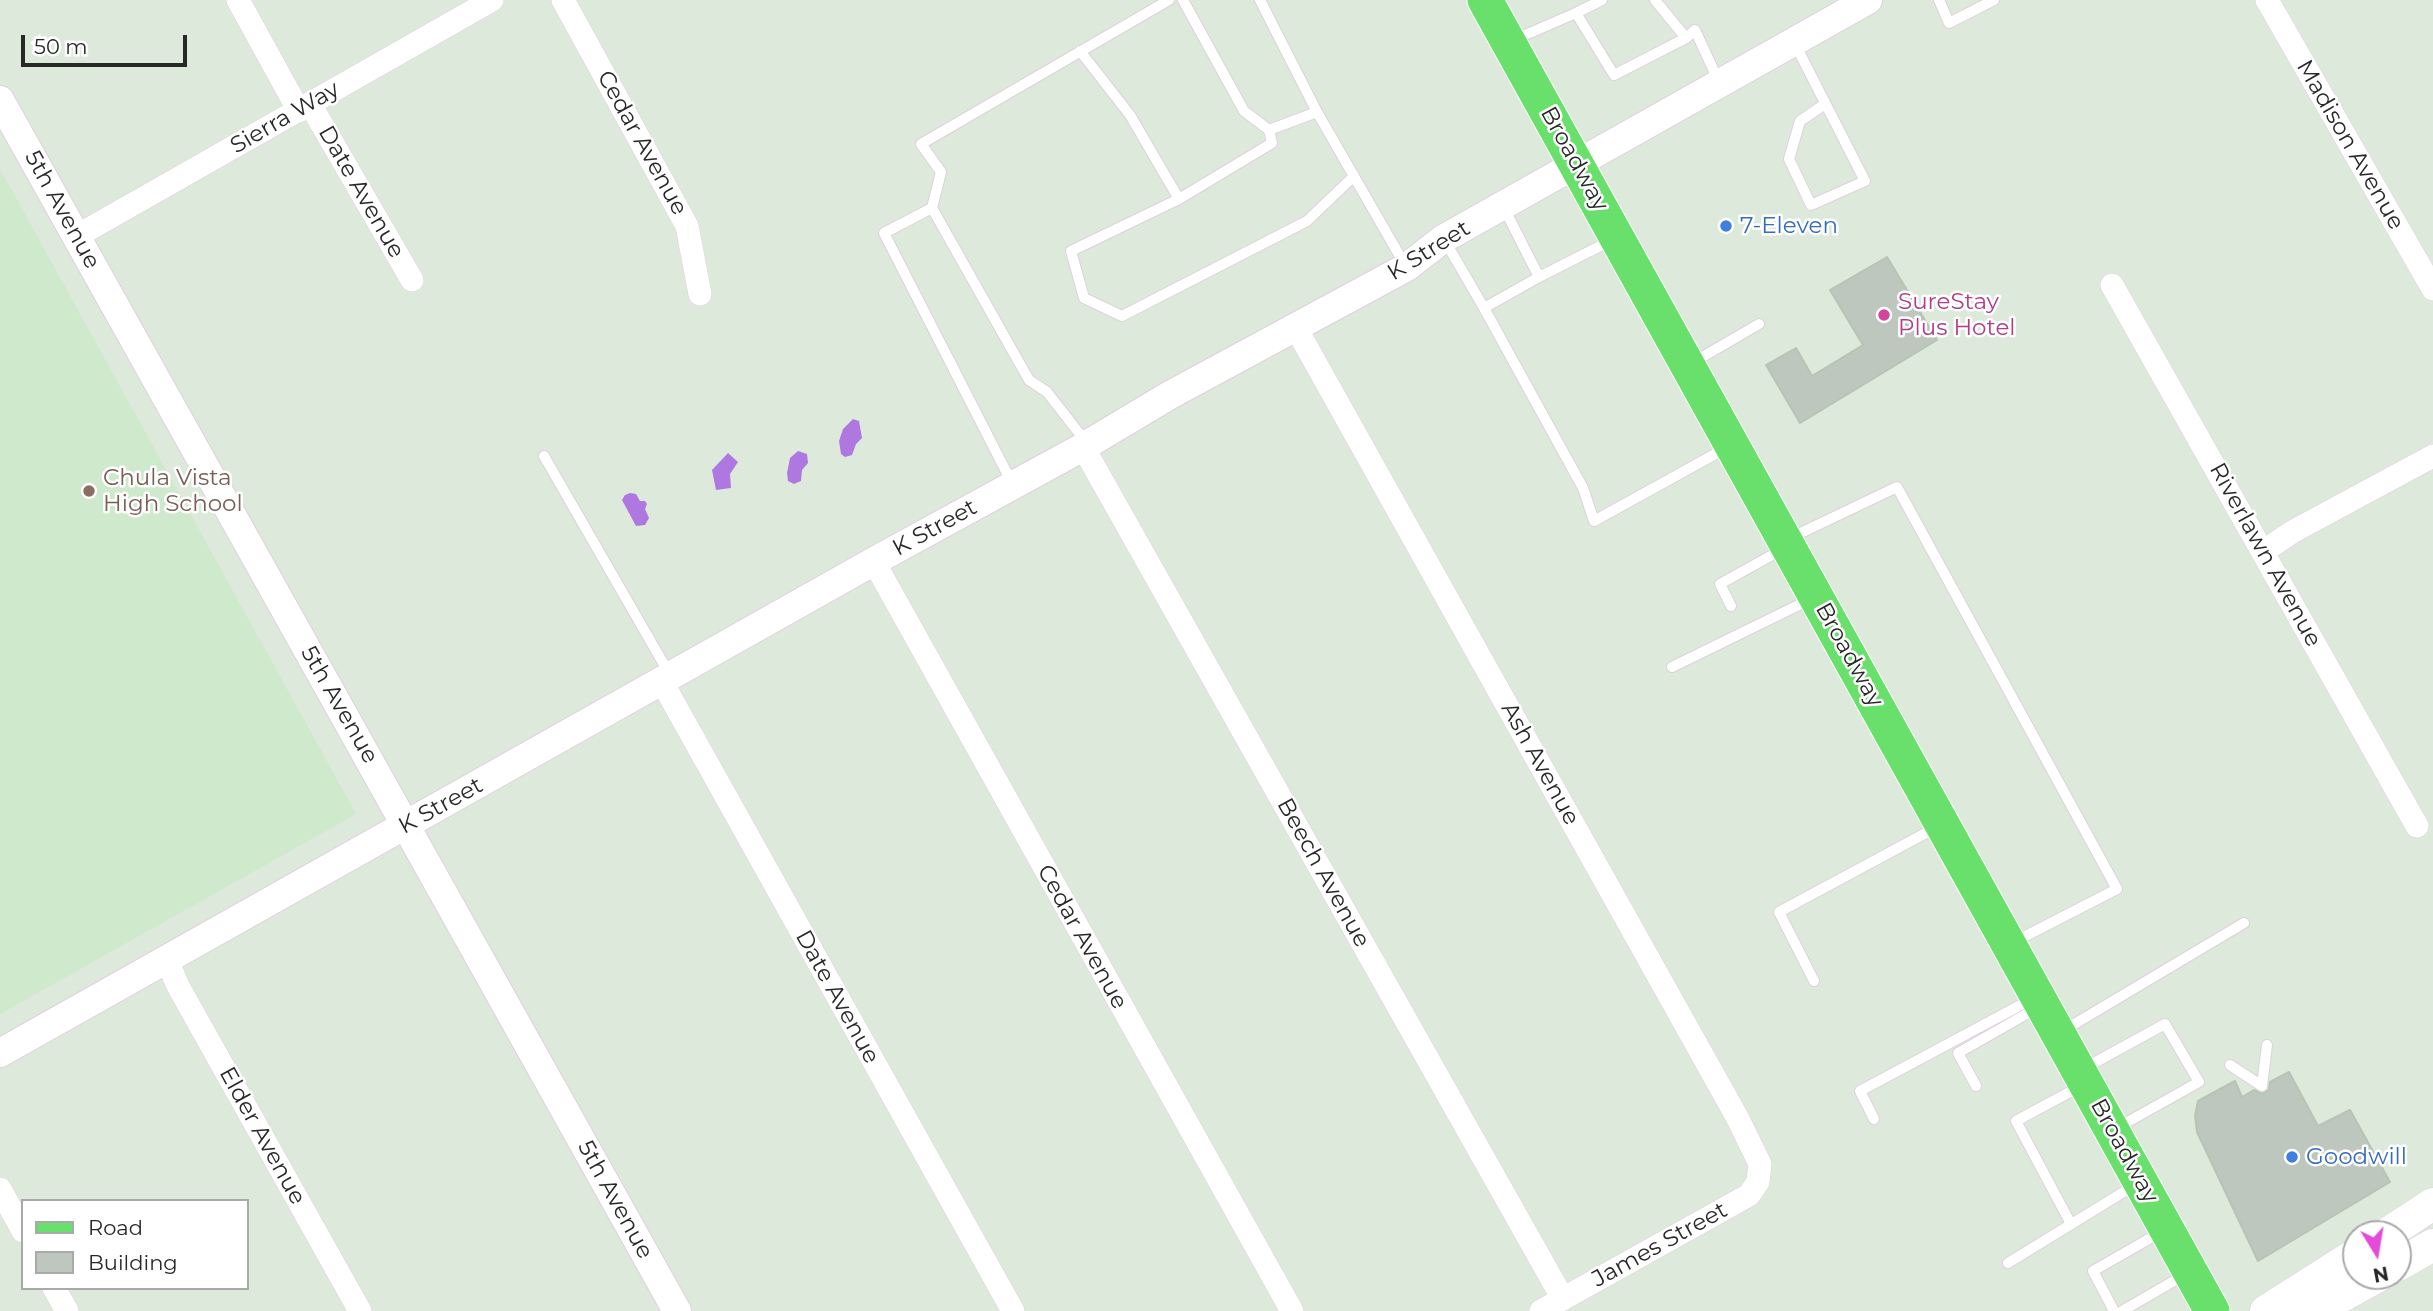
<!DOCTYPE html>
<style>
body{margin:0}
#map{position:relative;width:2433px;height:1311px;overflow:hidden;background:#dde9db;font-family:Montserrat,sans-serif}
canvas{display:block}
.legend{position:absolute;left:21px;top:1199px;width:228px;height:91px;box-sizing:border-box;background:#fff;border:2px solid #a9a9a9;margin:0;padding:9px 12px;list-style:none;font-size:21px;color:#282828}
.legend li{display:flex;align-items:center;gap:14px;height:35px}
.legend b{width:35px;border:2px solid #a9a9a9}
.north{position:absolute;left:2342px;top:1220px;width:70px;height:70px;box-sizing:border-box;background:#fff;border:2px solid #a9a9a9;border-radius:50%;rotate:169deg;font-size:19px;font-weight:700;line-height:28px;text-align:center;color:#282828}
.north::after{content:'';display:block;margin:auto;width:24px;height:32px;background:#e54bda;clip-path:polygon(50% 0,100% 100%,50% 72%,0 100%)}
.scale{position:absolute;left:21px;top:35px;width:166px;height:32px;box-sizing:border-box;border:4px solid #282828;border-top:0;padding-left:9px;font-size:21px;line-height:24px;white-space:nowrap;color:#282828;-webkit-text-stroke:5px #fff;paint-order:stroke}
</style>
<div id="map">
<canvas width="2433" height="1311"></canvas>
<ul class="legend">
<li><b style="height:9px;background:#68e06b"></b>Road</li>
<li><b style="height:19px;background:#bec7bd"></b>Building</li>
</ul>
<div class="north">N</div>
<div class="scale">50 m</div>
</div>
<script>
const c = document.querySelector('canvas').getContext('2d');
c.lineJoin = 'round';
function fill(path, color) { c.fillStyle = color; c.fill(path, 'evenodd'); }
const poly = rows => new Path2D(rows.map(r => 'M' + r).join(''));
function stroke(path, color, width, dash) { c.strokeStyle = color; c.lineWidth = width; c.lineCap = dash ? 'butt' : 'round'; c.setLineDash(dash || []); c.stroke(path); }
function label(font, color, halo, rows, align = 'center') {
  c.font = font + ' Montserrat,sans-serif'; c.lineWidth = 5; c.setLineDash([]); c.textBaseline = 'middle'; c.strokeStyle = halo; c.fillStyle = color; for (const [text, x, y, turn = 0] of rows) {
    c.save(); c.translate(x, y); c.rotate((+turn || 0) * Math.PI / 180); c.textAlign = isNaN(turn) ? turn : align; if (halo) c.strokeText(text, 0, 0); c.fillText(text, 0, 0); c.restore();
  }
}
const education = poly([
 [0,169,356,814,0,1014]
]);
const water = poly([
 [853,419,859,421,862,438,856,444,852,455,845,457,841,454,839,441,843,429],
 [798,451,807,454,808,463,802,470,801,481,794,484,788,481,787,473,790,458],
 [728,453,738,462,730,474,731,488,716,490,712,470],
 [630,493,636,494,640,501,645,501,647,504,645,509,649,518,645,525,636,526,622,500,625,495]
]);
const building = poly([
 [1887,257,1937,340,1800,423,1766,365,1796,348,1812,376,1863,345,1830,290,1887,257],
 [2289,1072,2318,1126,2350,1110,2390,1182,2258,1261,2197,1132,2195,1116,2198,1101,2235,1081,2242,1097,2254,1090,2262,1094,2269,1090,2270,1082,2289,1072]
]);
const service = poly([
 [1183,0,1244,111,1269,130,1317,112],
 [1260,0,1317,112,1405,265],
 [1655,0,1686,38],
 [1939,0,1949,23,1994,0],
 [1576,13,1602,0],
 [1511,41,1576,13,1614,75,1686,38,1695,30,1719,82],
 [1794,42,1865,181,1811,205,1789,159,1800,121,1825,104],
 [1080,51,1130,115,1179,199,1272,143,1269,130],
 [1179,199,1071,251,1084,298,1122,316,1307,221,1354,176],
 [1503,206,1539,277,1612,240],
 [932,208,1029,380,1047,392,1086,442],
 [1445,241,1484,308,1539,277],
 [1484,308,1583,488,1594,521,1728,447],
 [1692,363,1759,324],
 [544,456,670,675],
 [1012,483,884,233,932,208,941,172,921,144,1169,0],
 [1788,539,1897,487,2117,889,2012,943],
 [1731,606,1720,584,1783,549],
 [1672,667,1811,599],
 [1814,981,1779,912,1937,827],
 [2061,1032,2244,923],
 [2230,1065,2262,1086,2267,1045],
 [2083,1069,2165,1024,2199,1082,2115,1129],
 [1976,1086,1958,1053,2037,1008],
 [1874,1119,1860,1091,2032,999],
 [2071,1224,2016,1121,2081,1086],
 [2008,1263,2135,1185],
 [2114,1311,2093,1271,2161,1232],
 [2122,1311,2186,1274]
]);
const minor = poly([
 [238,0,299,111],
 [563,0,687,226,700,294],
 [2267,0,2433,289],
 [310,104,412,280],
 [77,236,492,0],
 [2112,285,2417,826],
 [1296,328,1737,1117,1760,1164,1758,1182,1749,1195,1541,1311],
 [1083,447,1563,1299],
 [2264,551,2292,532,2433,456],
 [874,562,1292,1311],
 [662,682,1013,1311],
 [167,960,178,986,360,1311],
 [0,1189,23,1231],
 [54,1288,67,1311]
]);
const tertiary = poly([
 [0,100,677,1311],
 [0,1053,878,559,1083,447,1170,395,1407,267,1443,239,1868,0]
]);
const secondary = poly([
 [2387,1234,2433,1204],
 [2398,1265,2433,1245],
 [2266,1311,2356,1254],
 [2299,1311,2342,1296,2378,1276]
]);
const primary = poly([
 [1485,0,2212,1311]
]);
const markers = [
 [1726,226,7,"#3f7fe0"],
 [1884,315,7,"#d1479c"],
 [89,491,7,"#8d6e63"],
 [2292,1157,7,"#3f7fe0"]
];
const streetNames = [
 ["Sierra Way",285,118,-30],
 ["Cedar Avenue",642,143,61],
 ["Madison Avenue",2350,145,60],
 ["Broadway",1574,159,61],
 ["Date Avenue",361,192,60],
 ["5th Avenue",62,210,61],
 ["K Street",1429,251,-32],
 ["K Street",935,528,-29],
 ["Riverlawn Avenue",2265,555,61],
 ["Broadway",1849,655,61],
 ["5th Avenue",339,705,60],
 ["Ash Avenue",1540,764,61],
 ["K Street",441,806,-29],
 ["Beech Avenue",1323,873,61],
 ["Cedar Avenue",1082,937,61],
 ["Date Avenue",837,997,61],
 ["Elder Avenue",262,1136,61],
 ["Broadway",2124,1151,61],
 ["5th Avenue",615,1200,61],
 ["James Street",1660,1245,-29]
];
const shopNames = [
 ["7-Eleven",1740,226],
 ["Goodwill",2306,1157]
];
const hotelNames = [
 ["SureStay",1898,302],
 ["Plus Hotel",1898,328]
];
const educationNames = [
 ["Chula Vista",103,478],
 ["High School",103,504]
];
fill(education, '#cee9cc');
fill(water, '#af78e0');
fill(building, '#bec7bd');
stroke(building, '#b6c4b5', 2);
stroke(service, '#dfd0de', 12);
stroke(minor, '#dfd0de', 24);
stroke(tertiary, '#dfd0de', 30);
stroke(secondary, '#dfd0de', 33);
stroke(primary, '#fff', 37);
stroke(service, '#fff', 10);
stroke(minor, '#fff', 23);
stroke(tertiary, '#fff', 28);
stroke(secondary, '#fff', 32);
stroke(primary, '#68e06b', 35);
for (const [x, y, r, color] of markers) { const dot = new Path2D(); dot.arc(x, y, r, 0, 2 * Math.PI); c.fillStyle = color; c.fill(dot); stroke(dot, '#fff', 2.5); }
label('23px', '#282828', '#fff', streetNames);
label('23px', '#366cbe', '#fff', shopNames, 'left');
label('23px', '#b23c85', '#fff', hotelNames, 'left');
label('23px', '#785e54', '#fff', educationNames, 'left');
</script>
